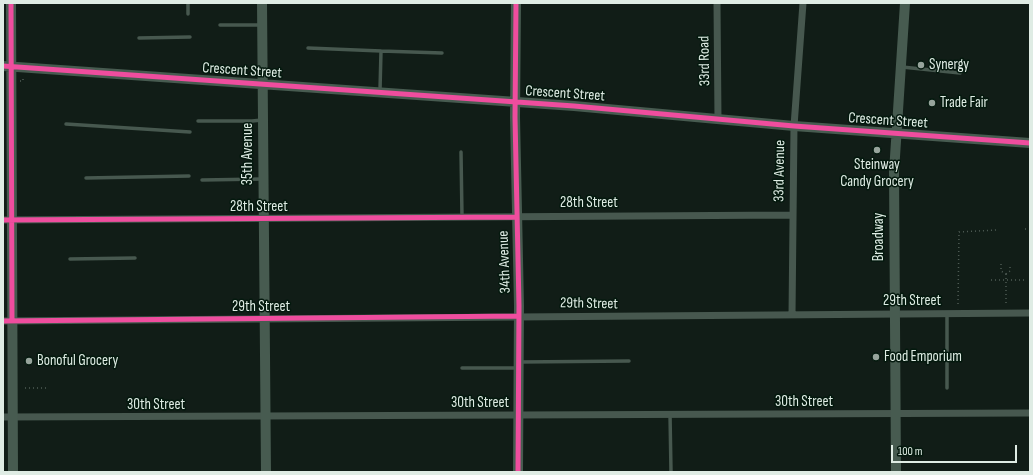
<!DOCTYPE html>
<style>
body{margin:0}
#map{position:relative;width:1033px;height:475px;overflow:hidden;background:#111d17;font-family:"Sofia Sans Condensed",sans-serif}
canvas{display:block}
.frame{position:absolute;inset:0;border:4px solid #dfece4;pointer-events:none}
.scale{position:absolute;left:891px;top:445px;width:126px;height:18px;box-sizing:border-box;border:2px solid #dfece4;border-top:0;padding-left:5px;font-size:12px;line-height:14px;white-space:nowrap;color:#dfece4;-webkit-text-stroke:3px #04190e;paint-order:stroke}
</style>
<div id="map">
<canvas width="1033" height="475"></canvas>
<div class="frame"></div>
<div class="scale">100 m</div>
</div>
<script>
const c = document.querySelector('canvas').getContext('2d');
c.lineJoin = 'round';
const poly = rows => new Path2D(rows.map(r => 'M' + r).join(''));
function stroke(path, color, width, dash) { c.strokeStyle = color; c.lineWidth = width; c.lineCap = dash ? 'butt' : 'round'; c.setLineDash(dash || []); c.stroke(path); }
function label(font, color, halo, rows, align = 'center') {
  c.font = font + ' "Sofia Sans Condensed",sans-serif'; c.lineWidth = 3; c.setLineDash([]); c.textBaseline = 'middle'; c.strokeStyle = halo; c.fillStyle = color; for (const [text, x, y, turn = 0] of rows) {
    c.save(); c.translate(x, y); c.rotate((+turn || 0) * Math.PI / 180); c.textAlign = isNaN(turn) ? turn : align; if (halo) c.strokeText(text, 0, 0); c.fillText(text, 0, 0); c.restore();
  }
}
const path = poly([
 [20,81,23,81,23,78],
 [1025,229,1030,229],
 [1001,264,1001,271,1006,274],
 [1006,274,1006,303],
 [1006,274,1010,271,1010,266],
 [991,280,1025,280],
 [958,304,959,232,996,230],
 [25,388,49,388]
]);
const lane = poly([
 [188,3,188,14],
 [220,25,261,25],
 [139,38,190,37],
 [308,48,381,51,380,90],
 [381,51,442,53],
 [902,67,960,73],
 [198,121,252,121,262,120],
 [66,124,190,132],
 [461,152,462,217],
 [86,178,189,176],
 [202,180,262,179],
 [70,259,135,258],
 [520,362,629,361],
 [462,368,517,368],
 [947,388,947,314],
 [670,414,671,472]
]);
const street = poly([
 [717,3,718,120],
 [3,220,792,215],
 [792,315,794,126,803,3],
 [3,321,1030,313],
 [3,417,1030,413]
]);
const secondary = poly([
 [11,3,13,472],
 [262,3,266,472],
 [516,3,515,117,519,306,518,472],
 [3,66,574,106,794,126,1030,143],
 [896,472,894,172,905,3]
]);
const cycleway = poly([
 [11,3,12,320],
 [516,3,515,117,519,306,518,472],
 [3,66,574,106,794,126,1030,143],
 [3,220,516,217],
 [3,321,518,316]
]);
const markers = [
 [921,65,4,"#97a49c"],
 [932,103,4,"#97a49c"],
 [877,150,4,"#97a49c"],
 [876,357,4,"#97a49c"],
 [29,361,4,"#97a49c"]
];
const streetNames = [
 ["33rd Road",705,61,-91],
 ["Crescent Street",242,71,4],
 ["Crescent Street",565,94,4],
 ["Crescent Street",888,121,4],
 ["35th Avenue",248,154,-90],
 ["33rd Avenue",780,171,-89],
 ["28th Street",589,203],
 ["28th Street",259,207],
 ["Broadway",879,237,-90],
 ["34th Avenue",505,262,-92],
 ["29th Street",912,301],
 ["29th Street",589,304,1],
 ["29th Street",261,307],
 ["30th Street",804,402],
 ["30th Street",480,403],
 ["30th Street",156,405]
];
const poiNames = [
 ["Synergy",929,65],
 ["Trade Fair",940,103],
 ["Steinway",877,165,"center"],
 ["Candy Grocery",877,182,"center"],
 ["Food Emporium",884,357],
 ["Bonoful Grocery",37,361]
];
stroke(path, '#4e5b54', 1.5, [1, 3]);
stroke(lane, '#47584f', 3.5);
stroke(street, '#47584f', 7);
stroke(secondary, '#475b50', 10);
stroke(cycleway, '#ef4d9e', 5);
for (const [x, y, r, color] of markers) { const dot = new Path2D(); dot.arc(x, y, r, 0, 2 * Math.PI); c.fillStyle = color; c.fill(dot); stroke(dot, '#04190e', 1.5); }
label('15px', '#dfece4', '#04190e', streetNames);
label('15px', '#dfece4', '#04190e', poiNames, 'left');
</script>
